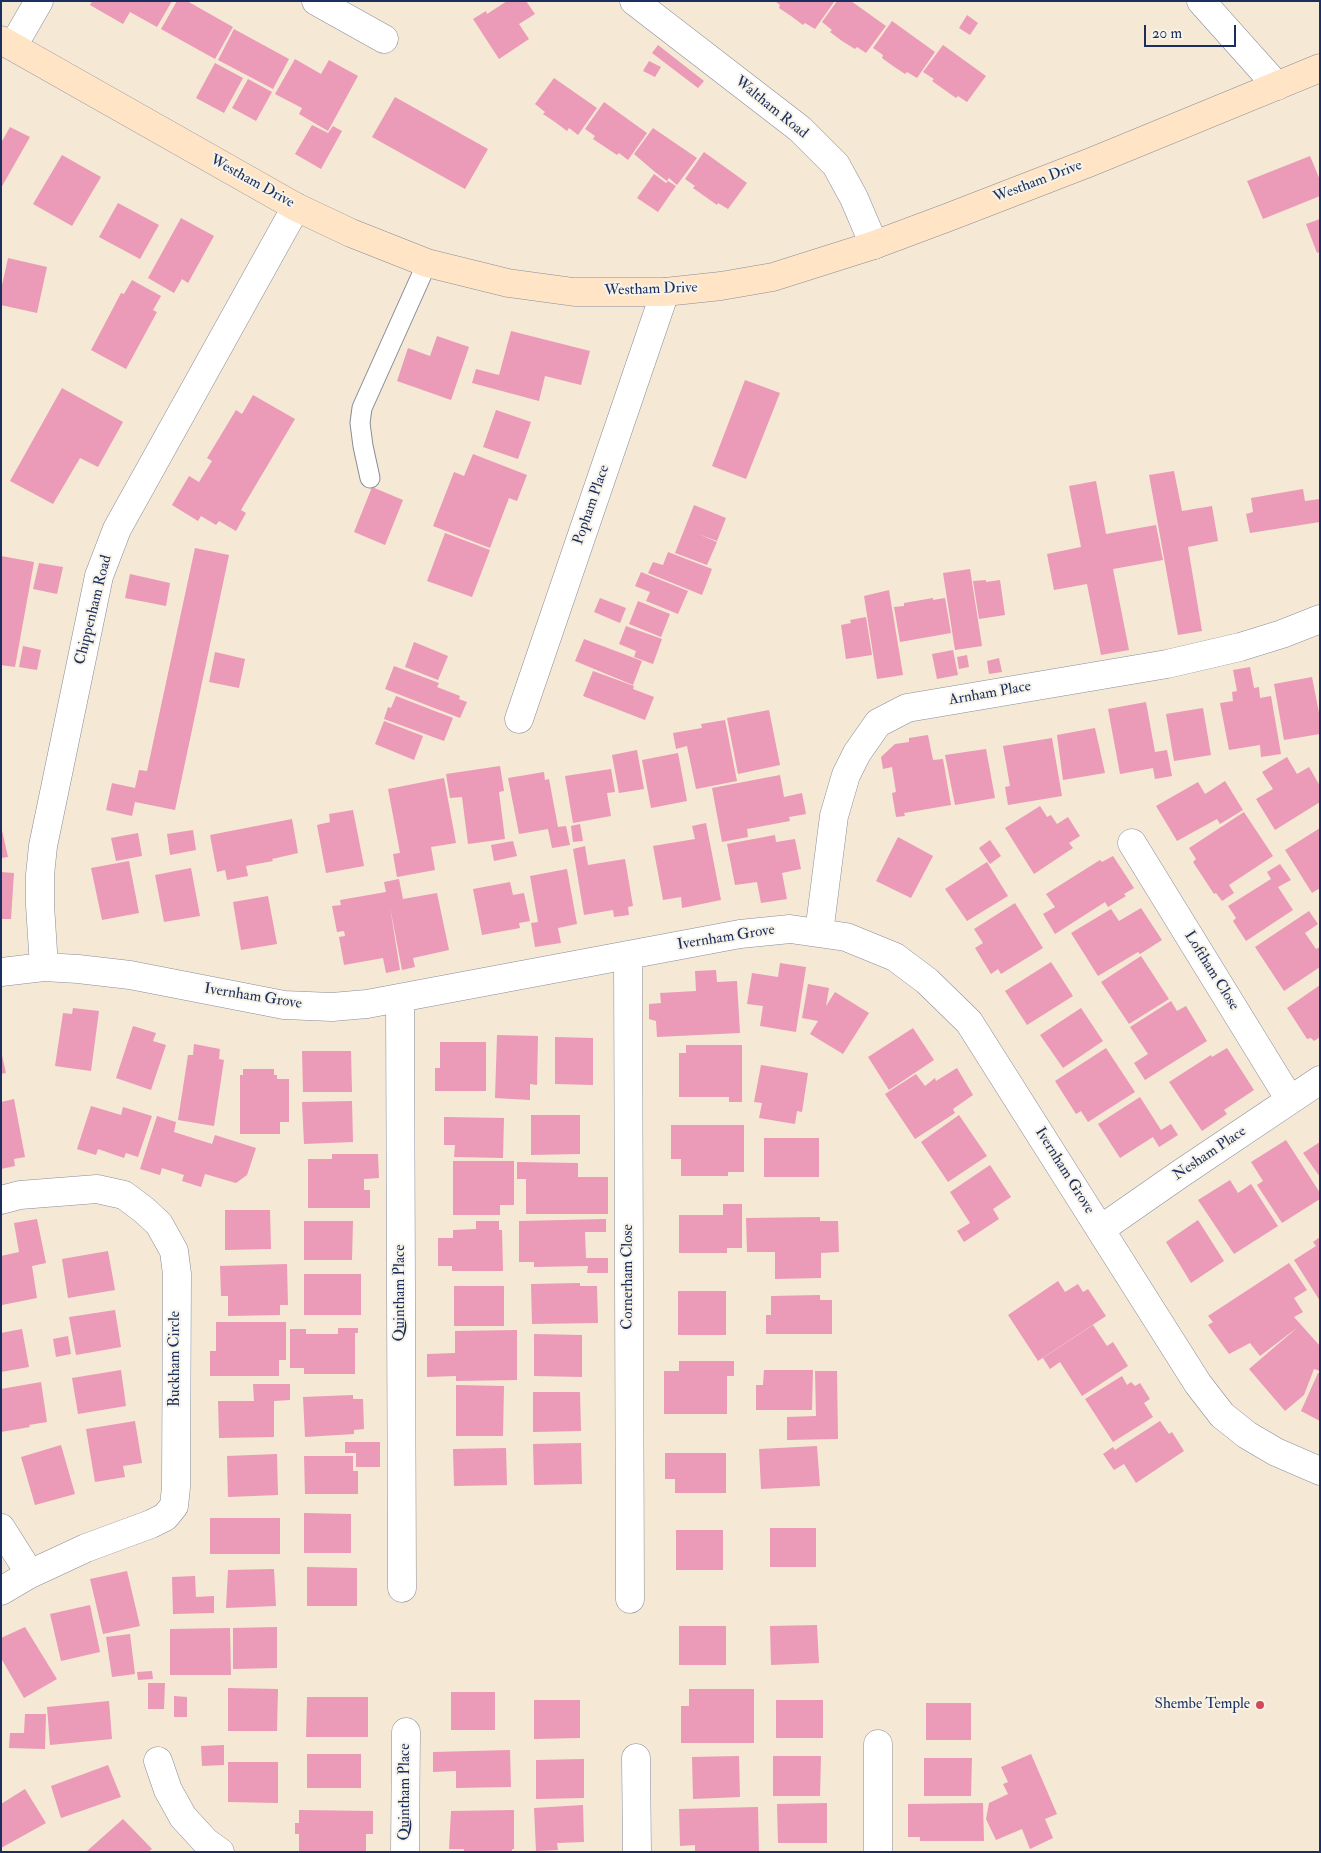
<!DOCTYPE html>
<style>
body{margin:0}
#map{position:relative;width:1321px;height:1853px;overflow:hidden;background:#f5e8d5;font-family:"IM FELL Double Pica",serif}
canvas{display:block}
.frame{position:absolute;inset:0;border:2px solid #1b2f5e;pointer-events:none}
.scale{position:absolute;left:1144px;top:25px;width:92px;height:22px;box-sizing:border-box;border:2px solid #1b2f5e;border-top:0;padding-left:6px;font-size:15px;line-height:18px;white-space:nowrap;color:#1b2f5e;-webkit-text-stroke:4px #f7f3e8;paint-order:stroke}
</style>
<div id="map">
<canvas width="1321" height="1853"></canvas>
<div class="frame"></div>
<div class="scale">20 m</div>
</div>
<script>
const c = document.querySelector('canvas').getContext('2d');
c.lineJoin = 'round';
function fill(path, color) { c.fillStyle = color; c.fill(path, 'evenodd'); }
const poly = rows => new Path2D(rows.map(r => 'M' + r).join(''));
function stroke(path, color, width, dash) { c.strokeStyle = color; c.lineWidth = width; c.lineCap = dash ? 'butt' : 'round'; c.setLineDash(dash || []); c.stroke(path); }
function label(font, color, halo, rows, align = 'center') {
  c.font = font + ' "IM FELL Double Pica",serif'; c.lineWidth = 4; c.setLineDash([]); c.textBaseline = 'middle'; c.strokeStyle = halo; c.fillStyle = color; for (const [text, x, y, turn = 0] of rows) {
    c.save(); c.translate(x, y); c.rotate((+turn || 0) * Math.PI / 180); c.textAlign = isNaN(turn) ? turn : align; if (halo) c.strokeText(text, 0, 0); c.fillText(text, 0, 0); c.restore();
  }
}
const building = poly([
 [92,1,172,1,157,27,130,12,123,24,90,5],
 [177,1,187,1,233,27,215,59,161,29],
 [507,1,526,1,535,14,519,24,529,39,499,59,473,19,486,11,487,14],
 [775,1,833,1,834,2,815,29,805,23,803,25,791,16,779,8,780,5],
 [837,1,851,1,886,26,866,53,857,47,855,49,842,41,830,32,832,30,822,22],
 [967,15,978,23,970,35,959,28],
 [892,21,935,52,917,78,907,72,905,74,893,66,882,58,883,55,873,48],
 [234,29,289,59,273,89,218,60],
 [658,45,704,81,698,88,652,53],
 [943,45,986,76,967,102,958,96,956,98,932,81,934,79,923,72],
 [295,59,321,74,329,60,358,76,328,131,299,114,302,108,275,94],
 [649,61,661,67,655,77,643,71],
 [215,63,243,78,224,113,196,98],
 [554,78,597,108,578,135,569,128,567,131,555,122,543,114,545,112,535,104],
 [248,79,272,92,256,121,232,108],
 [395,97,488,149,465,189,372,137],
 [604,102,647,133,628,160,619,153,617,155,593,139,595,136,585,129],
 [312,125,328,133,333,126,342,131,321,169,295,154],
 [10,127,30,137,1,188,1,143],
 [653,128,697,158,677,185,669,178,670,176,667,181,655,172,634,154],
 [704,152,747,183,728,209,718,203,717,205,693,188,695,186,685,179],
 [62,155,101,177,72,226,33,204],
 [1310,156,1320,180,1320,196,1263,219,1247,181],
 [654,174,666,183,668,181,676,186,658,212,637,198],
 [118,203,159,225,140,259,99,237],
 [181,218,214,236,188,283,182,279,174,293,148,278],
 [1320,219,1320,252,1317,253,1306,224],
 [8,258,47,267,37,313,1,305,1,290],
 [132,280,161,296,153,310,157,312,126,369,91,350,121,293,124,294],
 [511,331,590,351,581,385,545,376,539,401,472,383,476,369,499,375],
 [437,336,469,347,451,400,397,381,408,348,430,356],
 [745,380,780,393,746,479,712,466],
 [62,388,123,422,98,467,80,458,53,504,10,481],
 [253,395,295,419,241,510,246,513,236,531,219,521,216,525,201,516,198,521,172,505,189,476,199,482,212,461,207,458,236,410,242,414],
 [496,410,531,422,518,459,483,447],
 [473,454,527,475,517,501,509,498,490,548,433,526,454,472,464,476],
 [1174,471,1182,511,1212,506,1218,541,1188,547,1202,631,1178,635,1149,475],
 [1096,481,1106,534,1156,525,1163,560,1113,569,1129,650,1101,655,1087,584,1054,590,1047,554,1081,547,1069,486],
 [372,487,403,500,385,545,354,532],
 [1303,489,1305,501,1320,499,1320,522,1250,533,1246,514,1253,512,1251,498],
 [694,505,726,518,717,541,698,534,717,542,707,565,675,553],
 [445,533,490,550,472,597,427,581],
 [195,548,229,555,175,810,135,802,132,816,106,810,112,783,135,788,139,770,147,771],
 [668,552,712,569,702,595,648,573,653,562,663,565],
 [1,556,34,562,15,667,1,665],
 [39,563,63,567,57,594,33,589],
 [970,569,982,646,955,650,943,573],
 [641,572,688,591,678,614,646,601,650,592,635,586],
 [130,574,170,583,166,606,125,598],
 [986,580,986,582,1000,580,1005,615,979,619,973,581],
 [889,590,903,675,877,679,864,596],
 [600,598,626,608,620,623,594,612],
 [933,598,933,600,945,598,951,633,900,642,894,607,904,606,904,603],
 [638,601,670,614,661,637,629,624],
 [866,617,872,655,846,659,841,625,851,623,850,620],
 [626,626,662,639,653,664,634,657,636,651,619,644],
 [584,639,642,661,633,685,575,661],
 [414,642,448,656,438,680,405,667],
 [23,646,41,650,37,670,19,667],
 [953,650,958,675,937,679,932,654],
 [215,652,245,659,239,688,209,682],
 [967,655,969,667,959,669,957,657],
 [999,658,1002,672,989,674,987,661],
 [394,666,439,683,437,687,460,696,459,699,467,702,460,718,385,689],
 [1250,667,1254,688,1259,687,1260,698,1271,696,1281,754,1261,757,1260,745,1229,750,1220,703,1233,701,1232,692,1237,691,1233,670],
 [593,671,634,686,633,689,654,697,645,720,583,696],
 [1312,677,1320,718,1320,734,1284,740,1274,684],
 [396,696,453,718,444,741,384,719,388,707,391,708],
 [1146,702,1155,752,1167,750,1172,776,1155,779,1153,768,1120,774,1108,709],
 [1203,708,1211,755,1174,761,1166,714],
 [769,710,780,765,738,774,727,718],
 [725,720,737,781,696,789,687,746,676,749,673,733,702,728,701,724],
 [384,721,423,736,414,760,375,744],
 [1095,728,1105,773,1063,780,1057,735],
 [928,735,933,760,943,759,951,805,904,813,905,816,896,817,892,793,896,792,892,767,883,769,881,757,895,744,909,742,909,738],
 [1052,738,1062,796,1008,805,1005,787,1010,786,1003,746],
 [986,749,995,798,955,805,945,755],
 [637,750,644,789,619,793,612,755],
 [678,753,687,801,651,808,642,760],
 [1287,757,1297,774,1309,767,1320,786,1320,802,1275,830,1256,799,1273,789,1262,772],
 [500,766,504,791,499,792,505,839,468,844,462,797,450,798,446,774],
 [611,769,615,792,607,793,611,816,573,823,565,776],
 [544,772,545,780,549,779,558,827,566,826,570,845,552,848,548,829,519,834,508,778],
 [780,775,784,797,802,793,806,814,789,817,790,821,747,829,748,837,722,842,712,788],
 [444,778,456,843,431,847,435,870,397,877,393,854,400,853,388,789],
 [1225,781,1243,810,1220,824,1217,819,1177,841,1156,806,1198,782,1205,794],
 [1040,806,1047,817,1051,815,1057,824,1068,817,1080,836,1069,843,1073,848,1034,874,1005,828],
 [353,810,364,866,326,873,317,825,330,822,329,814],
 [1244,812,1273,856,1229,885,1234,893,1222,901,1216,893,1214,894,1193,862,1196,859,1189,848],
 [292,819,298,853,272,859,273,861,246,866,248,876,227,880,225,870,217,872,210,835],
 [706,823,721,900,682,908,681,897,663,900,653,846,695,839,692,826],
 [580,824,583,841,573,842,571,826],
 [1,826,8,857,1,858],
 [1320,828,1320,888,1312,893,1285,850],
 [193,830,196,850,170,855,167,834],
 [138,833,142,856,116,861,111,838],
 [775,835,776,842,795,839,801,869,782,873,787,899,761,903,757,882,735,885,727,844],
 [898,837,933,856,911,898,876,881],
 [990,840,1001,856,990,864,979,848],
 [513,841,517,856,494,861,491,845],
 [585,846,588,865,625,859,633,906,628,907,629,915,614,917,613,910,584,915,573,849],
 [1113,856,1134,888,1124,894,1126,896,1108,907,1105,902,1055,934,1043,914,1055,907,1046,894,1100,860,1102,862],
 [129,861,139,913,102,920,91,868],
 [987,862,1008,896,967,921,945,889],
 [1280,864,1291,880,1278,887,1293,910,1246,941,1233,921,1236,918,1228,906,1271,879,1267,872],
 [191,868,200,916,164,922,155,875],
 [567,869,577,924,558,928,561,943,535,947,531,923,538,922,530,876],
 [1,872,14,873,11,919,1,919],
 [399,879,403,899,437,893,449,950,413,958,415,967,402,970,390,907,400,970,386,973,383,958,344,965,339,937,345,936,344,931,337,932,332,906,341,905,340,900,386,892,384,882],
 [510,882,513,895,524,893,530,921,519,923,520,928,482,935,473,889],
 [268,896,277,944,241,950,233,902],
 [1015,903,1043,948,1001,974,998,969,991,974,975,948,983,943,974,929],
 [1141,908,1162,940,1140,954,1138,952,1098,976,1071,933,1111,909,1119,921],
 [1309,911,1318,924,1305,933,1316,949,1320,947,1320,967,1284,991,1255,947],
 [1141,956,1169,999,1129,1024,1101,982],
 [1051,962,1073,996,1027,1025,1005,991],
 [780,963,806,967,796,1032,760,1026,763,1006,747,1004,752,973,778,977],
 [716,970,717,982,737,981,740,1033,657,1037,656,1021,649,1019,649,1004,661,1003,660,993,696,991,695,971],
 [808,984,829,988,826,1006,835,992,869,1013,843,1054,810,1034,818,1021,802,1018],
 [1320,985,1320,1037,1314,1041,1311,1038,1307,1039,1287,1008],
 [1171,1001,1177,1011,1186,1006,1207,1041,1145,1080,1134,1063,1148,1054,1130,1027],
 [73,1008,99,1011,91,1071,55,1066,63,1013,72,1014],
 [1081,1008,1103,1041,1063,1068,1040,1035],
 [133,1026,156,1033,153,1041,166,1045,151,1090,116,1078],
 [913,1028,934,1060,889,1090,868,1057],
 [497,1035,538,1036,537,1085,530,1084,530,1100,495,1098],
 [555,1037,593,1038,593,1085,555,1084],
 [440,1042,486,1042,486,1091,435,1091,435,1068,440,1068],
 [194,1044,220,1049,219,1059,224,1060,214,1126,178,1120,188,1055,193,1055],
 [686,1045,742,1045,742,1102,729,1102,729,1097,679,1097,679,1053,686,1053],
 [1106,1048,1135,1092,1088,1122,1081,1111,1076,1114,1055,1081],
 [1227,1048,1254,1090,1224,1110,1227,1114,1202,1131,1169,1082,1211,1055,1212,1057],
 [1,1051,6,1073,1,1074],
 [302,1051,351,1051,352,1092,303,1092],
 [761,1065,808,1073,802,1112,797,1111,795,1124,759,1118,762,1103,754,1102],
 [957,1068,973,1095,953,1109,955,1113,915,1139,885,1094,916,1074,925,1086,935,1078,936,1081],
 [243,1069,274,1069,274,1075,277,1075,277,1079,289,1079,289,1122,280,1122,280,1134,240,1134,240,1075,243,1075],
 [1140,1097,1161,1130,1171,1124,1178,1135,1159,1147,1153,1137,1120,1158,1098,1124],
 [14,1099,25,1157,14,1159,15,1166,1,1169,1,1102],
 [352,1101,353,1142,304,1144,302,1102],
 [91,1106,121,1115,123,1107,152,1116,138,1157,126,1153,124,1158,98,1149,96,1155,77,1149],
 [531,1115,580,1115,580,1154,531,1155],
 [959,1115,987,1156,948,1182,921,1142],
 [157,1116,176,1122,174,1132,212,1144,215,1135,256,1148,247,1175,236,1183,205,1174,201,1187,182,1181,184,1175,162,1168,160,1175,140,1169],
 [444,1117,504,1118,503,1158,454,1157,455,1145,444,1145],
 [671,1125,744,1125,744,1172,728,1172,728,1176,681,1176,681,1159,671,1159],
 [764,1138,819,1138,819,1177,764,1177],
 [1286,1140,1320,1193,1320,1199,1282,1223,1257,1185,1263,1181,1251,1162],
 [1320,1142,1320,1177,1303,1153],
 [332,1154,378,1154,379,1178,364,1179,364,1190,370,1190,370,1208,308,1208,308,1159,332,1159],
 [453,1161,514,1161,514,1205,500,1205,500,1215,453,1215],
 [517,1162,578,1163,578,1177,608,1177,608,1214,526,1214,526,1179,517,1179],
 [990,1165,1011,1197,993,1209,999,1219,964,1242,957,1231,970,1223,950,1192],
 [1230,1180,1238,1193,1251,1184,1278,1226,1234,1254,1198,1200],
 [723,1204,742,1204,742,1248,727,1248,727,1253,679,1253,679,1215,723,1215],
 [225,1210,270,1210,271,1249,225,1250],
 [820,1217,820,1221,838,1221,839,1252,821,1253,821,1278,775,1279,775,1252,747,1252,746,1218],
 [37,1219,46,1263,32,1266,37,1298,2,1305,1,1256,19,1252,14,1223],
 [606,1219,606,1232,585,1232,586,1258,608,1258,608,1273,587,1273,588,1266,534,1267,534,1262,519,1262,519,1221],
 [1198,1220,1224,1261,1191,1283,1166,1242],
 [304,1221,353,1221,352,1260,304,1260],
 [476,1221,499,1221,499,1230,502,1230,503,1271,452,1271,452,1266,438,1266,438,1238,453,1238,453,1230,476,1229],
 [1320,1237,1320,1301,1294,1260,1316,1246,1313,1242],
 [108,1251,115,1290,68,1298,62,1259],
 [1289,1263,1307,1290,1294,1298,1303,1312,1294,1317,1320,1346,1320,1371,1314,1369,1304,1395,1285,1411,1249,1369,1298,1327,1260,1356,1250,1343,1229,1354,1208,1325,1213,1322,1208,1316],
 [287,1264,288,1305,280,1305,280,1315,228,1316,228,1296,221,1296,220,1266],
 [304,1274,361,1274,361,1315,304,1315],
 [1058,1281,1065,1292,1078,1284,1083,1292,1088,1289,1106,1316,1038,1361,1008,1315],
 [580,1283,580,1286,597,1286,598,1323,532,1324,531,1284],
 [454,1286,504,1286,504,1326,454,1326],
 [678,1291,726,1291,726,1335,678,1335],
 [820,1295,820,1300,832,1300,832,1334,766,1334,766,1315,771,1315,771,1296],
 [115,1310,121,1347,76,1355,69,1317],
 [216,1322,286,1322,286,1360,279,1360,279,1376,210,1376,210,1351,216,1351],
 [1093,1325,1107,1346,1113,1342,1128,1366,1082,1396,1060,1362,1050,1369,1043,1358],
 [338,1328,358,1328,358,1333,355,1333,355,1374,304,1374,304,1368,290,1368,290,1329,306,1329,306,1334,338,1334],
 [22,1329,29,1367,1,1372,1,1333],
 [517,1330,517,1380,456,1381,456,1376,427,1377,427,1354,455,1353,455,1331],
 [534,1334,582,1335,582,1377,534,1376],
 [68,1336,71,1354,56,1357,53,1339],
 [679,1361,734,1361,734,1376,727,1376,727,1414,664,1414,664,1371,679,1371],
 [121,1370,126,1406,78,1414,72,1378],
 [764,1370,813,1370,812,1410,756,1410,756,1385,763,1385],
 [815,1371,837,1371,838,1439,787,1440,787,1417,816,1416],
 [1318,1373,1320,1374,1320,1421,1301,1411],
 [1122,1376,1127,1385,1131,1382,1135,1386,1140,1383,1150,1399,1144,1403,1153,1417,1113,1442,1085,1399],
 [41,1382,47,1422,29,1425,30,1427,1,1432,1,1389],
 [253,1384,290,1384,290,1400,274,1401,274,1437,219,1438,218,1401,254,1401],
 [456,1385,504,1386,503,1436,456,1436],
 [533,1392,580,1392,581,1431,533,1432],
 [353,1395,353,1399,363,1399,364,1429,354,1430,354,1434,305,1437,303,1397],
 [135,1421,142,1463,123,1466,125,1477,95,1482,86,1429],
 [1160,1421,1169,1434,1172,1432,1184,1451,1136,1483,1124,1464,1114,1470,1103,1454,1113,1447,1115,1450],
 [345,1442,380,1442,380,1467,356,1467,356,1453,345,1453],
 [581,1443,582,1484,534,1485,533,1444],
 [61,1445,75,1494,35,1505,21,1457],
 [817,1446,820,1486,761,1489,759,1449],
 [506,1448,507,1485,454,1486,453,1449],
 [665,1453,726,1453,726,1493,675,1493,675,1479,665,1479],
 [277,1454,278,1495,228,1497,227,1456],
 [304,1456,353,1456,353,1471,358,1471,358,1494,305,1494],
 [304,1513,351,1514,351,1553,304,1553],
 [210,1518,280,1518,280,1554,210,1554],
 [770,1528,816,1528,816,1567,770,1567],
 [676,1530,723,1530,723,1570,676,1570],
 [307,1567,357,1568,357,1606,307,1606],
 [274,1569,276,1606,226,1608,228,1570],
 [127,1571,140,1626,103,1634,90,1579],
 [195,1576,196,1597,214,1596,214,1613,173,1614,172,1577],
 [90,1605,100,1652,61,1661,50,1614],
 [817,1625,819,1663,771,1665,770,1626],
 [679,1626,726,1626,726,1665,679,1665],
 [25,1627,57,1679,24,1698,1,1658,1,1638],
 [277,1627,277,1668,233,1669,233,1628],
 [230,1628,231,1675,170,1675,170,1629],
 [130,1634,135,1674,112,1677,106,1637],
 [152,1671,153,1679,138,1680,137,1672],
 [148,1683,165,1683,164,1709,148,1709],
 [228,1688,278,1689,277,1731,228,1731],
 [689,1689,754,1689,754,1743,681,1743,681,1706,689,1706],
 [451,1692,495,1692,495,1730,451,1730],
 [174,1696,187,1697,187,1717,174,1717],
 [307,1697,368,1697,368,1737,306,1737],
 [534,1700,580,1700,580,1738,534,1739],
 [776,1700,823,1700,823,1738,776,1738],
 [109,1701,112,1739,50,1745,47,1707],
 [926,1703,971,1703,971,1740,926,1740],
 [25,1714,46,1714,45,1749,9,1748,10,1733,24,1733],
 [224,1745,224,1765,202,1766,201,1746],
 [510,1750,511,1787,456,1788,456,1771,433,1772,433,1752],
 [307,1754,361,1754,361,1788,307,1788],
 [1031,1754,1057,1814,1045,1819,1053,1838,1030,1849,1022,1829,996,1840,986,1819,989,1803,1008,1794,1003,1784,1008,1782,1001,1767],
 [739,1756,740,1797,693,1799,692,1757],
 [773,1756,821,1756,820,1796,773,1796],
 [924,1758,972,1758,971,1796,924,1796],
 [584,1759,584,1798,536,1799,536,1760],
 [228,1762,278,1762,278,1803,228,1802],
 [108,1765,121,1797,61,1818,51,1786],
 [25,1789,46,1823,1,1848,1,1804],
 [827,1803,827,1843,778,1843,777,1804],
 [983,1803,984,1841,920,1841,920,1837,908,1837,908,1804],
 [583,1805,584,1842,557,1843,558,1850,536,1851,534,1808],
 [758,1807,759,1852,695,1852,695,1845,680,1846,679,1809],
 [299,1810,373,1811,373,1834,366,1834,366,1852,299,1852,299,1834,295,1834,295,1823,299,1823],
 [514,1810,514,1849,512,1849,512,1852,464,1852,464,1849,449,1849,451,1811],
 [123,1819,152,1849,148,1852,87,1851]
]);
const lane = poly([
 [370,478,363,446,360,423,362,408,427,263]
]);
const street = poly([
 [316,1,384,39],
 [634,1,800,129,836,165,854,198,874,245],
 [1201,1,1277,86],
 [13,46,39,1],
 [519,719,665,292],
 [1132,843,1290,1100],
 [819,933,834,816,846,775,857,753,878,723,907,708,1167,664,1240,647,1282,634,1320,619],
 [628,955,630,1599],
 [44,967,40,905,40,875,43,846,99,576,117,529,296,207],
 [1,972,44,967,78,969,130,975,284,1005,332,1007,367,1004,740,934,790,929,846,937,895,957,927,981,969,1022,1198,1384,1222,1415,1247,1435,1276,1452,1320,1471],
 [400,998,402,1588],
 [1,1200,20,1195,97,1189,124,1195,144,1210,159,1224,174,1251,177,1274,176,1487,174,1506,165,1517,151,1524,86,1548,30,1574,1,1591],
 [1101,1229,1180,1174,1320,1080],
 [1,1528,30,1574],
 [878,1744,878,1852],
 [636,1758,637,1852],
 [158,1761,168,1790,183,1817,206,1842,220,1852],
 [405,1852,406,1732]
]);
const secondary = poly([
 [1,40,296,207,351,233,427,263,508,283,574,292,665,292,721,286,773,277,874,245,949,217,1091,162,1320,68]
]);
const markers = [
 [1260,1705,5,"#d1495b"]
];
const streetNames = [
 ["Waltham Road",771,108,39],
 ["Westham Drive",252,182,29],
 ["Westham Drive",1038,182,-21],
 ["Westham Drive",651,290,-2],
 ["Popham Place",592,505,-71],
 ["Chippenham Road",94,610,-76],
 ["Arnham Place",990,694,-10],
 ["Ivernham Grove",726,938,-9],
 ["Loftham Close",1211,971,58],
 ["Ivernham Grove",253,997,9],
 ["Nesham Place",1210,1154,-34],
 ["Ivernham Grove",1064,1171,58],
 ["Cornerham Close",629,1277,-90],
 ["Quintham Place",401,1293,-90],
 ["Buckham Circle",176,1359,-90],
 ["Quintham Place",406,1792,-90]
];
const poiNames = [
 ["Shembe Temple",1250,1705]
];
fill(building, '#eb9ab8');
stroke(lane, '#888c9a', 21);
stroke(street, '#888c9a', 29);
stroke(secondary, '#888c9a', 29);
stroke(lane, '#fff', 19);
stroke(street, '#fff', 28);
stroke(secondary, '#ffe4c6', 28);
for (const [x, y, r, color] of markers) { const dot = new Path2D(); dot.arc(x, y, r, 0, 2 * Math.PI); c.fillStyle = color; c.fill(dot); stroke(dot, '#f7f3e8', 2); }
label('15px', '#1b2f5e', '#f7f3e8', streetNames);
label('15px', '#1b2f5e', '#f7f3e8', poiNames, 'right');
</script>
